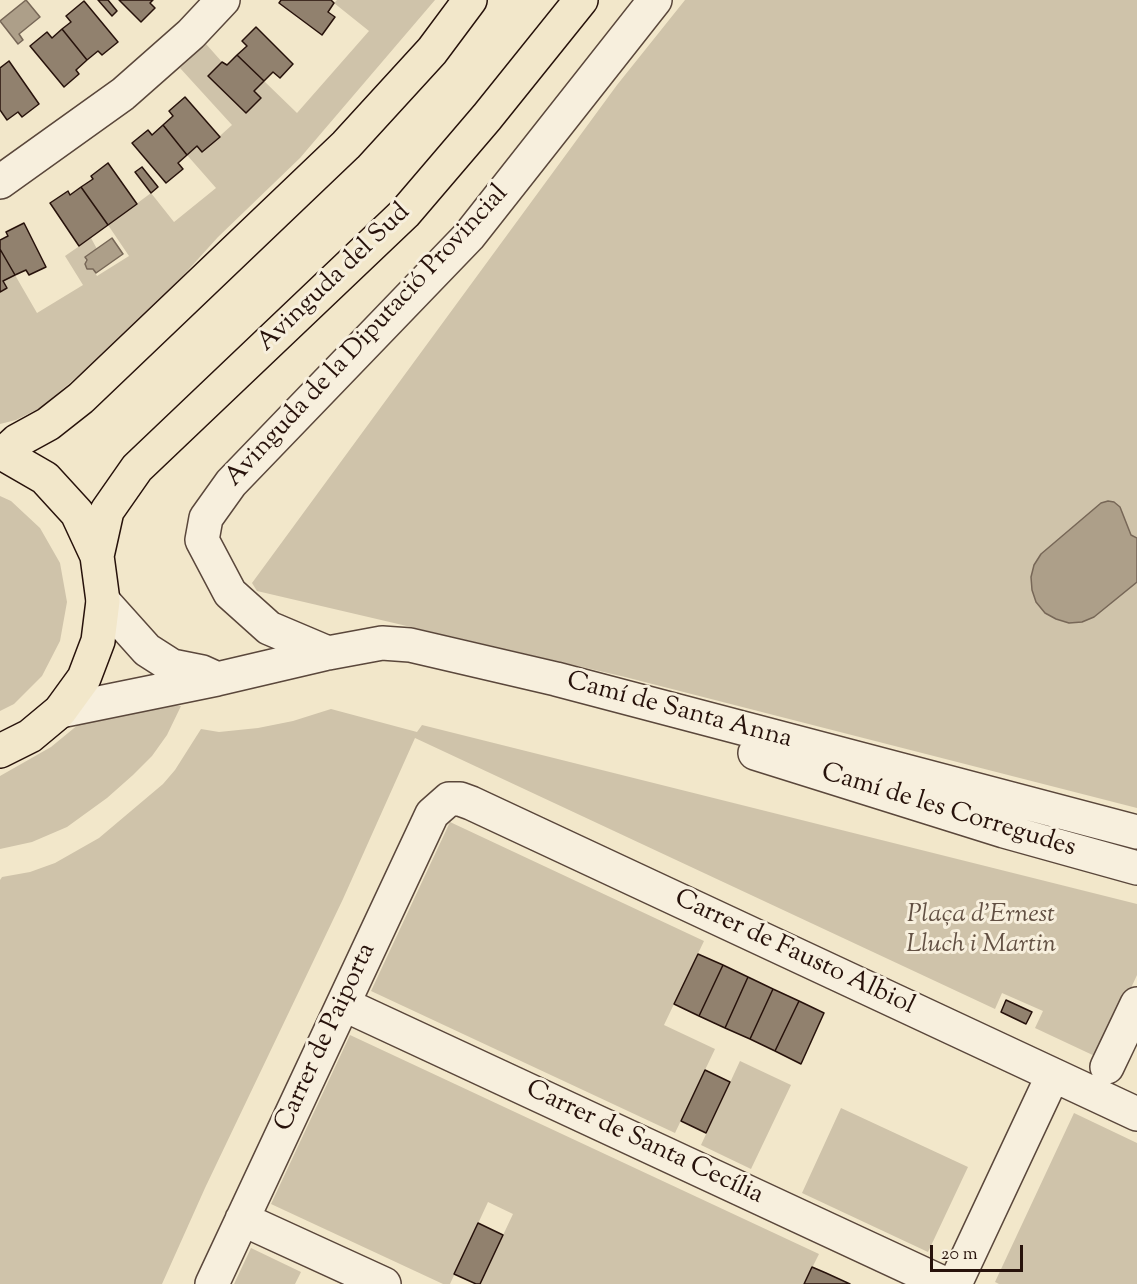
<!DOCTYPE html>
<meta charset="utf-8">
<style>
body{margin:0}
#map{position:relative;width:1137px;height:1284px;overflow:hidden;background:#f2e7ca;font-family:"Sorts Mill Goudy",serif}
canvas{display:block}
.scale{position:absolute;left:930px;top:1245px;width:93px;height:27px;box-sizing:border-box;border:3px solid #27120b;border-top:0;padding-left:8px;font-size:18px;line-height:21px;white-space:nowrap;color:#27120b;-webkit-text-stroke:4px #f7efdd;paint-order:stroke}
</style>
<div id="map">
<canvas width="1137" height="1284"></canvas>
<div class="scale">20 m</div>
</div>
<script>
const c = document.querySelector('canvas').getContext('2d');
c.lineJoin = 'round';
function fill(path, color) { c.fillStyle = color; c.fill(path, 'evenodd'); }
const poly = rows => new Path2D(rows.map(r => 'M' + r).join(''));
function stroke(path, color, width, dash) { c.strokeStyle = color; c.lineWidth = width; c.lineCap = dash ? 'butt' : 'round'; c.setLineDash(dash || []); c.stroke(path); }
function label(font, color, halo, rows, align = 'center') {
  c.font = font + ' "Sorts Mill Goudy",serif'; c.lineWidth = 6; c.setLineDash([]); c.textBaseline = 'middle'; c.strokeStyle = halo; c.fillStyle = color; for (const [text, x, y, turn = 0] of rows) {
    c.save(); c.translate(x, y); c.rotate((+turn || 0) * Math.PI / 180); c.textAlign = isNaN(turn) ? turn : align; if (halo) c.strokeText(text, 0, 0); c.fillText(text, 0, 0); c.restore();
  }
}
const green = poly([
 [337,0,435,0,300,158,218,237,161,300,108,351,40,408,16,420,0,424,0,292,7,288,3,281,15,275,37,313,83,285,65,256,91,238,97,249,85,257,87,269,93,269,97,276,129,256,108,225,151,193,174,222,216,188,187,155,197,146,202,152,232,125,180,68,206,44,222,62,209,76,246,113,260,98,254,91,264,81,297,113,369,31,334,3],
 [685,0,1137,0,1137,808,625,677,257,591,252,583,617,85],
 [0,496,11,501,40,528,60,563,67,602,60,641,42,676,14,704,0,711],
 [155,703,181,706,167,735,152,756,133,775,107,798,67,827,32,842,0,849,0,776,51,747,79,724],
 [331,709,417,732,422,725,1137,904,1137,975,1099,1058,1035,1028,1043,1011,1002,993,995,1009,415,738,343,899,205,1188,162,1284,0,1284,0,880,2,877,30,872,55,863,99,838,163,784,175,770,201,729,219,732,258,728,293,721],
 [450,822,704,941,664,1025,715,1049,675,1133,371,991],
 [350,1035,819,1254,804,1284,480,1284,513,1214,488,1202,450,1284,443,1284,271,1204],
 [740,1061,791,1085,751,1169,701,1145],
 [841,1108,968,1167,928,1252,802,1193],
 [1074,1113,1137,1143,1137,1284,999,1284,995,1282],
 [251,1248,301,1272,295,1284,234,1284]
]);
const water = poly([
 [26,0,40,17,19,34,23,40,18,44,0,21,26,0],
 [112,238,123,254,96,273,93,269,87,269,85,264,87,260,85,257,112,238],
 [1108,501,1114,502,1120,507,1131,535,1137,538,1137,582,1094,617,1082,622,1069,623,1056,619,1045,613,1036,602,1032,590,1031,577,1034,565,1041,554,1101,503,1108,501]
]);
const building = poly([
 [98,0,108,0,117,11,112,16,98,0],
 [119,0,153,0,150,3,155,8,141,22,119,0],
 [281,0,331,0,334,3,328,12,335,17,322,35,279,3,281,0],
 [84,1,118,42,102,55,98,51,87,60,62,29,71,22,66,16,84,1],
 [256,27,293,64,280,78,273,72,264,81,237,55,247,46,242,41,256,27],
 [62,29,87,60,76,70,79,74,64,87,30,46,47,32,52,38,62,29],
 [237,55,264,81,254,91,261,98,246,113,208,76,222,62,227,65,237,55],
 [9,61,39,104,22,117,18,112,7,120,0,110,0,68,9,61],
 [185,97,220,137,202,152,197,146,187,155,163,125,173,116,169,111,185,97],
 [163,125,187,155,178,163,183,169,166,183,132,143,148,130,152,135,163,125],
 [108,163,137,204,108,225,81,187,93,179,91,176,108,163],
 [142,167,158,187,151,193,135,172,142,167],
 [81,187,108,225,79,246,50,203,68,191,70,195,81,187],
 [24,223,46,267,29,275,26,270,15,275,0,249,0,240,8,236,6,232,24,223],
 [0,249,15,275,3,281,7,288,0,292,0,249],
 [698,954,723,965,699,1016,674,1004,698,954],
 [723,965,748,977,725,1028,699,1016,723,965],
 [748,977,773,989,750,1039,725,1028,748,977],
 [773,989,799,1001,775,1051,750,1039,773,989],
 [1006,1000,1032,1012,1026,1024,1001,1012,1006,1000],
 [799,1001,824,1013,801,1064,775,1051,799,1001],
 [705,1070,730,1082,706,1133,681,1121,705,1070],
 [478,1223,503,1235,480,1284,476,1284,454,1274,478,1223],
 [812,1267,826,1273,850,1284,804,1284,812,1267]
]);
const minor = poly([
 [0,182,123,94,191,34,223,0],
 [103,601,147,650,172,666,202,672,213,677],
 [328,653,269,628,230,593,202,540,206,518,231,483,469,236,655,0],
 [60,711,217,679,328,653,382,643,410,645,556,679,1137,832],
 [755,753,1004,831,1137,868],
 [343,1004,945,1284],
 [1107,1067,1137,1004],
 [242,1219,384,1284],
 [212,1284,432,814,449,799,460,799,471,803,1137,1114],
 [955,1284,1053,1075]
]);
const major = poly([
 [0,452,45,478,77,513,97,556,103,601,98,641,84,678,60,711,30,736,0,751],
 [4,453,17,441,48,424,81,398,346,145,432,51,470,0],
 [97,556,107,511,137,468,405,213,487,117,581,0]
]);
const streetNames = [
 ["Avinguda del Sud",335,279,-44],
 ["Avinguda de la Diputació Provincial",368,337,-47],
 ["Camí de Santa Anna",679,712,15],
 ["Camí de les Corregudes",948,812,17],
 ["Carrer de Fausto Albiol",794,954,25],
 ["Carrer de Paiporta",327,1038,-65],
 ["Carrer de Santa Cecília",644,1144,25]
];
const parkNames = [
 ["Plaça d'Ernest",981,917],
 ["Lluch i Martin",981,947]
];
fill(green, '#cfc3aa');
fill(water, '#ad9f89');
stroke(water, '#776757', 1.5);
fill(building, '#91816e');
stroke(building, '#27120b', 1.5);
stroke(minor, '#5a473b', 36);
stroke(major, '#27120b', 36);
stroke(minor, '#f7efdd', 33);
stroke(major, '#f2e7ca', 33);
label('26px', '#27120b', '#f7efdd', streetNames);
label('italic 26px', '#625043', '#f7efdd', parkNames);
</script>
